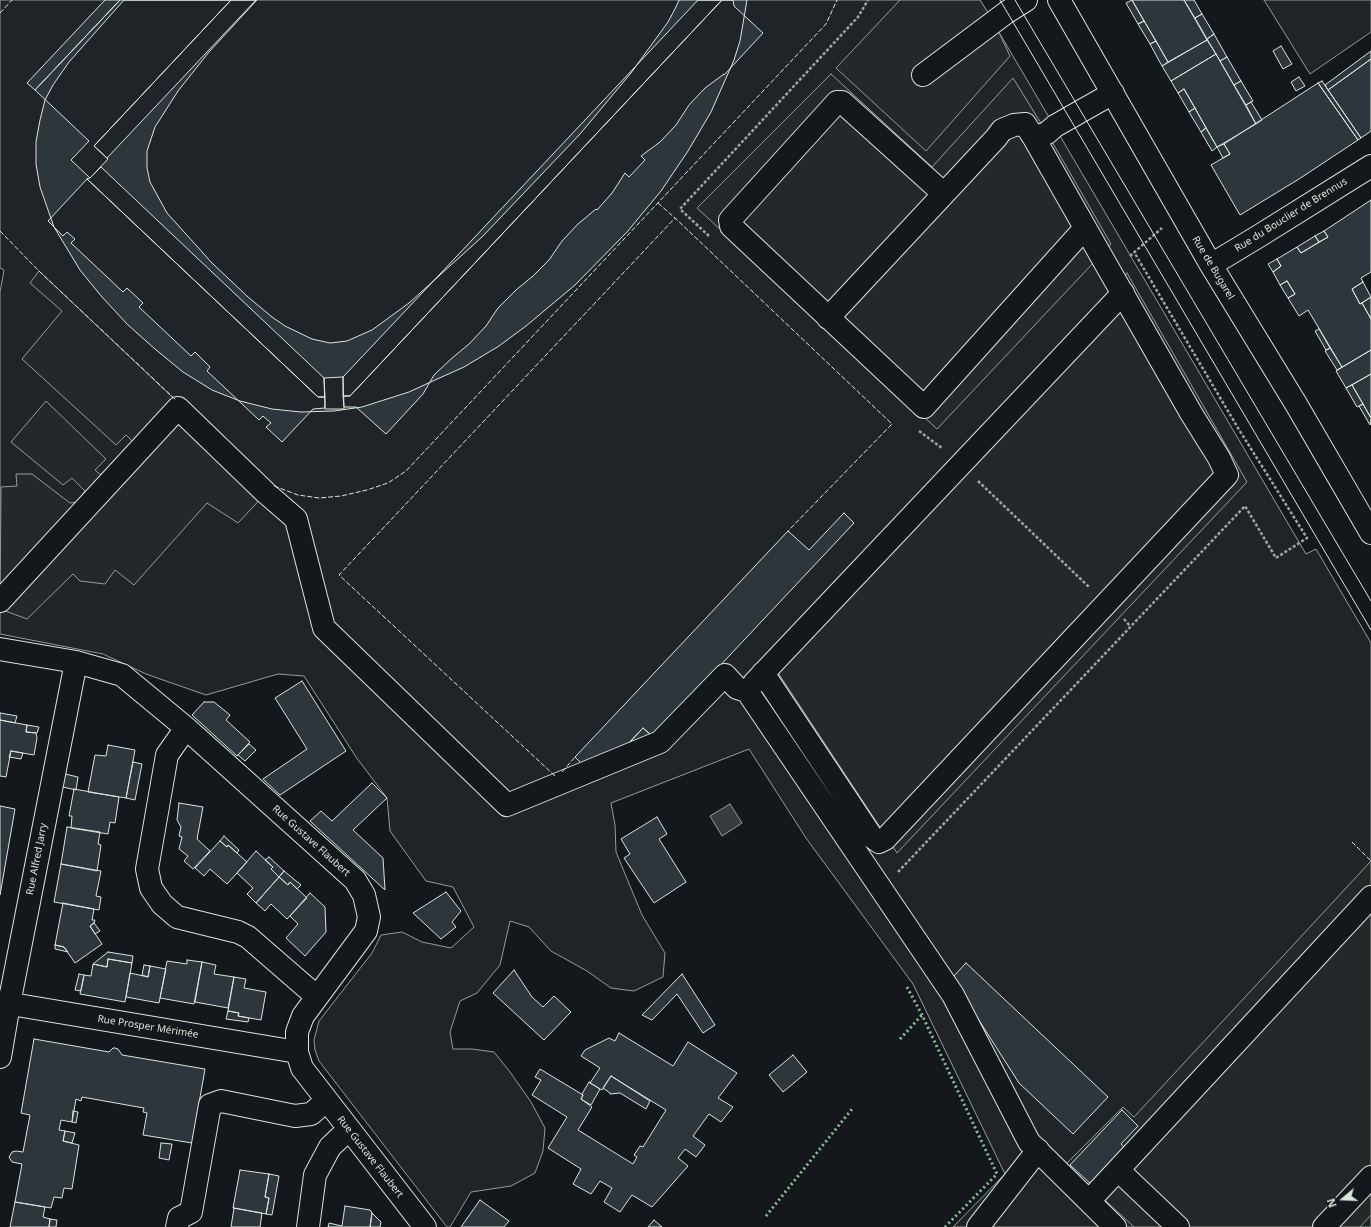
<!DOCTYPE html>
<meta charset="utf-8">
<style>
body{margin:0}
#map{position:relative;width:1371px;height:1227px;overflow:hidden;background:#14181c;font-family:"Noto Sans",sans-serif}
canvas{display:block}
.north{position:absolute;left:1323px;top:1179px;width:40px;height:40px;-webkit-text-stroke:3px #14181c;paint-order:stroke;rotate:251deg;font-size:11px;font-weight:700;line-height:16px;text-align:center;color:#d8e6dc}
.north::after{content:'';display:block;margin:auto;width:14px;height:18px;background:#d8e6dc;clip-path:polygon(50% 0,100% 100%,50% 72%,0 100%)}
</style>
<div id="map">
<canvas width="1371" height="1227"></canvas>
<div class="north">N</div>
</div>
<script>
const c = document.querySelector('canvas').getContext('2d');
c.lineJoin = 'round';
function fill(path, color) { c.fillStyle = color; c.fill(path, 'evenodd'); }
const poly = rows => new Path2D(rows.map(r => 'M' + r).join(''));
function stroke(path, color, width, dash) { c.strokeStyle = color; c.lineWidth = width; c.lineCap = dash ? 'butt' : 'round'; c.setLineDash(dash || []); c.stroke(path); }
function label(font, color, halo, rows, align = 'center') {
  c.font = font + ' "Noto Sans",sans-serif'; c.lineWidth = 3; c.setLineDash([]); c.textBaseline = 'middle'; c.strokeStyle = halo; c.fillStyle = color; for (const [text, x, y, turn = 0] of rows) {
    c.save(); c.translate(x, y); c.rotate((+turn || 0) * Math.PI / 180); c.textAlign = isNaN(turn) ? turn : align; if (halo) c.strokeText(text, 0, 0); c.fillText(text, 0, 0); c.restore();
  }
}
const green = poly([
 [0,0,980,0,1306,554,1316,549,1371,643,1371,1227,953,1227,1005,1174,913,984,806,838,749,749,611,803,615,825,616,852,642,915,665,953,663,977,634,991,611,988,587,971,551,951,529,927,510,921,500,965,477,993,460,1001,450,1032,453,1049,472,1049,494,1052,510,1072,531,1102,545,1128,543,1151,535,1173,511,1186,471,1192,450,1227,447,1227,319,1061,315,1050,314,1040,319,1021,372,953,381,935,402,932,422,942,451,948,474,927,453,887,426,881,390,831,387,798,356,757,304,676,278,674,206,695,146,674,103,654,0,634,0,292,4,270,0,268,0,0],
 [1264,0,1371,0,1371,32,1310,74,1264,0]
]);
const parking = poly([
 [900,0,980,0,994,22,1010,56,926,151,836,68,900,0],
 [831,74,932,167,1013,78,1047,133,1111,244,937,429,697,208,831,74],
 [39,271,245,466,266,493,238,523,207,503,134,585,115,570,105,584,80,581,73,574,27,619,0,609,1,487,17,486,16,474,32,474,70,503,77,502,85,491,72,478,63,485,11,442,46,401,106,459,95,470,101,475,132,441,126,435,116,445,22,359,62,311,30,283,39,271],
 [1127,273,1247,482,897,853,767,656,1127,273],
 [1371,861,1371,1215,1360,1227,1134,1227,1066,1164,1123,1107,1134,1117,1371,861]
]);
const water = poly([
 [730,804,742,823,722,836,710,816,730,804]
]);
const building = poly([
 [105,0,120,0,35,90,27,83,105,0],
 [120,0,231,0,94,146,108,159,90,178,71,160,89,141,35,90,120,0],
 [124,0,257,0,209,52,178,91,155,127,147,151,147,168,150,182,167,213,212,263,248,297,272,317,285,326,312,339,330,343,347,341,372,330,409,303,482,237,580,134,631,73,668,22,676,7,679,0,747,0,740,41,734,60,711,112,688,151,661,191,627,232,575,285,526,326,499,346,464,367,435,380,409,392,362,407,334,411,301,412,272,409,240,401,212,390,183,372,155,349,128,325,102,297,80,270,54,227,40,187,36,164,36,142,40,120,45,100,53,85,69,62,124,0],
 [231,0,256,0,107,158,94,146,231,0],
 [698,0,722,0,350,396,343,396,343,377,698,0],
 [722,0,733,0,734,6,763,33,724,75,724,74,705,88,689,105,676,125,660,142,641,156,645,160,629,177,625,173,612,193,597,210,596,209,578,224,562,241,549,260,533,276,516,290,498,308,486,326,469,344,451,359,434,375,423,394,386,434,356,407,344,407,343,396,350,396,722,0],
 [1132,0,1184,0,1207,40,1168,62,1132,0],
 [1132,0,1144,21,1138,24,1126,3,1132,0],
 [1184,0,1194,0,1202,14,1195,18,1184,0],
 [1202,14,1214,34,1207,39,1195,18,1202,14],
 [1144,21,1156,41,1150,44,1138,24,1144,21],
 [1214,34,1227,57,1220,61,1207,39,1214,34],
 [1207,40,1216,54,1171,81,1162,66,1207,40],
 [1156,41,1168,62,1162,66,1150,44,1156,41],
 [1281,46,1292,64,1283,69,1273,51,1281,46],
 [1371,51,1371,59,1328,90,1325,85,1371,51],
 [1216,54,1256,124,1217,147,1184,89,1178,93,1171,81,1216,54],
 [1227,57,1241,81,1234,85,1220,61,1227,57],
 [1371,59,1371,131,1361,138,1328,90,1371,59],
 [1299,77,1305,86,1296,91,1291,82,1299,77],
 [1241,81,1253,101,1246,105,1234,85,1241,81],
 [1322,81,1361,138,1358,140,1318,83,1322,81],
 [1318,83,1358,140,1299,179,1240,215,1211,165,1230,154,1224,144,1318,83],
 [1184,89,1195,108,1189,112,1178,93,1184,89],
 [1251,102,1262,120,1256,124,1246,105,1251,102],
 [1195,108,1206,128,1201,132,1189,112,1195,108],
 [1206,128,1217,147,1212,151,1201,132,1206,128],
 [1224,144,1230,154,1223,158,1217,147,1224,144],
 [101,167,324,378,325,397,318,397,87,179,90,178,101,167],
 [87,179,318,397,325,397,325,408,313,409,282,442,266,427,271,423,263,416,259,420,207,371,210,367,195,352,191,356,139,307,143,303,127,288,123,292,71,243,75,239,67,232,63,236,48,221,87,179],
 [1371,200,1371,272,1361,278,1363,282,1352,289,1360,304,1362,303,1371,319,1371,350,1342,367,1308,310,1299,316,1288,298,1295,294,1287,281,1280,285,1273,272,1281,266,1277,259,1297,247,1301,253,1328,237,1324,231,1371,200],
 [1324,231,1328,237,1319,242,1315,236,1324,231],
 [1315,236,1319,242,1301,253,1297,247,1315,236],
 [1277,259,1281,266,1273,272,1268,264,1277,259],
 [1287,281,1295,294,1288,298,1280,285,1287,281],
 [1363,282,1371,297,1360,304,1352,289,1363,282],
 [1371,297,1371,319,1362,303,1371,297],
 [1319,329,1330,348,1326,350,1315,331,1319,329],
 [1330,348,1342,367,1337,370,1325,351,1330,348],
 [1371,350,1371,374,1346,388,1336,371,1371,350],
 [1371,374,1371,418,1352,385,1371,374],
 [343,377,344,409,325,409,324,378,343,377],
 [1352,385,1363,404,1357,407,1346,388,1352,385],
 [1363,404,1371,418,1370,425,1359,406,1363,404],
 [844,513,854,523,653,737,643,728,626,746,582,764,575,757,788,531,809,550,844,513],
 [302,681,346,751,280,795,263,779,307,749,275,698,302,681],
 [204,702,214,702,230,715,226,720,250,742,237,756,192,715,204,702],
 [0,713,17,716,15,723,0,720,0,713],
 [0,720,27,725,26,732,36,733,37,738,34,755,11,751,6,777,0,776,0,720],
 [27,725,39,727,37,733,26,732,27,725],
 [643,728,651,735,626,746,643,728],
 [249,744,256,750,245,761,238,755,249,744],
 [108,745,135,750,126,798,88,792,95,755,106,756,108,745],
 [11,751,23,753,21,759,9,757,11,751],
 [133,762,142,764,135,800,126,798,133,762],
 [65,774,78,777,76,790,63,787,65,774],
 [372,783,387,798,353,830,383,858,385,890,310,821,321,811,332,821,372,783],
 [74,789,119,797,115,823,110,822,108,834,71,828,72,816,69,816,74,789],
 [179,803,203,807,197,839,210,851,193,869,184,861,188,856,179,849,182,837,179,836,181,827,177,820,179,803],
 [0,806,15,809,0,895,0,806],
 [657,817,667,834,659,839,686,882,654,903,624,858,630,854,621,839,657,817],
 [67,827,100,832,98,844,101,845,97,871,61,864,67,827],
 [224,836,239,850,237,853,228,845,227,847,220,841,224,836],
 [220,841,227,847,228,845,247,862,227,884,210,869,204,876,195,868,220,841],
 [256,851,273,867,271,869,279,877,256,903,247,894,253,888,237,873,256,851],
 [269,857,284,871,279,877,271,869,273,867,265,860,269,857],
 [61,864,101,871,96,896,101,897,99,910,54,902,61,864],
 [284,871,301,885,297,889,290,882,288,885,279,877,284,871],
 [279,877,288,885,290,882,307,898,287,919,271,904,265,911,256,903,279,877],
 [446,892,461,911,452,922,456,927,441,939,413,913,446,892],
 [310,893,325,907,326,932,305,956,286,938,298,924,290,916,310,893],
 [63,903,94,909,92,920,95,920,94,923,90,926,102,944,75,963,64,947,55,945,63,903],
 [94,923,100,931,95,934,90,926,94,923],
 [55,945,64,947,68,952,55,949,55,945],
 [108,952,133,956,132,963,108,959,107,967,93,964,108,952],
 [108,959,132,963,125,1002,80,994,84,975,91,976,93,964,107,967,108,959],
 [187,960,202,962,194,1004,160,998,167,961,187,964,187,960],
 [202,962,216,965,214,974,234,977,228,1008,195,1002,202,962],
 [966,963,1108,1097,1073,1134,1019,1083,952,978,966,963],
 [144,965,150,966,148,977,142,975,144,965],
 [150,966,166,969,159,1003,126,997,130,973,148,977,150,966],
 [514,970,532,997,543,1007,554,996,571,1012,544,1040,493,993,514,970],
 [79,974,84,975,81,991,75,990,79,974],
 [682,974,715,1025,703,1033,677,994,652,1020,642,1015,682,974],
 [234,977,246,979,244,988,266,992,261,1020,238,1016,239,1013,228,1011,234,977],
 [228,1011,239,1013,238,1016,249,1018,248,1022,226,1019,228,1011],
 [619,1033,673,1066,688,1042,737,1073,718,1098,733,1107,721,1122,709,1114,693,1136,705,1145,696,1157,685,1149,678,1158,688,1166,652,1207,632,1195,620,1212,604,1202,612,1188,600,1181,591,1194,573,1184,581,1169,548,1148,567,1117,532,1095,541,1080,535,1077,540,1069,583,1095,581,1099,592,1107,578,1130,633,1164,637,1157,634,1155,640,1146,643,1147,666,1110,611,1076,602,1090,600,1089,590,1083,600,1068,581,1056,585,1050,609,1038,615,1041,619,1033],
 [34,1039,109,1052,113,1048,115,1048,118,1049,122,1055,205,1069,192,1143,143,1135,147,1113,143,1112,144,1108,82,1097,81,1101,76,1099,72,1122,61,1120,59,1130,65,1131,63,1141,79,1145,72,1189,64,1188,62,1198,54,1197,51,1208,15,1202,22,1164,12,1162,9,1157,12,1152,16,1151,23,1152,30,1115,21,1113,34,1039],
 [793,1055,807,1072,783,1092,769,1075,793,1055],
 [611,1076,650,1101,646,1109,620,1093,610,1094,610,1093,603,1088,611,1076],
 [589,1082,600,1089,591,1105,581,1099,583,1095,582,1094,589,1082],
 [1122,1110,1138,1126,1121,1144,1125,1148,1091,1184,1070,1165,1122,1110],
 [73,1111,78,1112,76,1123,72,1122,73,1111],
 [65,1131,75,1133,72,1143,63,1141,65,1131],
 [161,1143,172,1144,169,1160,159,1158,161,1143],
 [240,1170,269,1174,265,1197,269,1198,266,1214,233,1208,240,1170],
 [269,1174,279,1176,272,1215,266,1214,269,1198,265,1197,269,1174],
 [480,1200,509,1221,504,1227,461,1227,480,1200],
 [15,1202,45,1207,43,1217,50,1219,49,1227,10,1227,15,1202],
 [345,1206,370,1210,372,1213,370,1227,328,1227,329,1223,342,1226,345,1206],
 [234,1208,262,1213,260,1227,231,1227,234,1208],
 [372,1213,381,1222,380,1227,370,1227,372,1213],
 [50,1219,57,1220,56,1227,49,1227,50,1219],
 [654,1220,662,1227,648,1227,654,1220]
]);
const path = poly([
 [709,236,680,209,858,17,868,0],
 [1130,256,1162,228],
 [919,431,942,448],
 [978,481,1089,587],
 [1124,619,1130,626],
 [898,872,1245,506,1276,558,1307,538,1238,428,1134,252]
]);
const minor = poly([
 [1059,0,1211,265,1296,404,1371,533],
 [923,75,1007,12,1026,0],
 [944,194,842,102,837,102,730,220,731,226,924,407,1085,228],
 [1211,265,1259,236,1371,166],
 [828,318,996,138,1002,130,1014,125,1025,124,1034,138],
 [0,601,178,408,266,493,296,519,324,628,507,805,660,742,725,675,737,688,747,691,953,995,1029,1142,1115,1227],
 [0,649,76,662,122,675,186,728,355,880,364,895,369,917,366,931,303,1016,297,1032,297,1052,302,1068,425,1227],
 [763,673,872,837,879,842,885,839,1227,475,1219,458,1191,413,1112,275,1034,138,1047,133,1055,126,1113,93],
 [754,683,1123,293],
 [186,728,167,755,147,869,151,888,162,904,177,917,238,932,248,937,316,996],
 [0,1002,297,1052],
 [0,1057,9,1004,76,662],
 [1118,1170,1178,1227],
 [1089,1201,1371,897],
 [177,1227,179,1218,191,1212,210,1105,221,1101,295,1116,311,1114,326,1101],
 [308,1227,315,1175,330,1147,349,1129],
 [978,1227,1038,1150],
 [1324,1227,1371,1177]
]);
const tram = poly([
 [1000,0,1371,630],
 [1015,0,1371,601]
]);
const hedge = poly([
 [907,987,922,1015,997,1174,945,1227],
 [900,1039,922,1015],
 [766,1216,852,1109]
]);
const fence = poly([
 [0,13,12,0],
 [658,203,675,218],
 [0,231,39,271,176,400],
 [274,486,298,495,319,498,341,496,367,490,388,483,406,471,826,24,837,0],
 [562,772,575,757],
 [555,776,339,575,675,218,892,424,788,531],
 [1352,842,1371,861]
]);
const streetNames = [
 ["Rue du Bouclier de Brennus",1291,215,-32],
 ["Rue de Bugarel",1213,268,59],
 ["Rue Gustave Flaubert",311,841,42],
 ["Rue Alfred Jarry",37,859,-79],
 ["Rue Prosper Mérimée",148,1027,9],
 ["Rue Gustave Flaubert",370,1157,52]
];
fill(green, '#202428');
stroke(green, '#939e99', 1);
fill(parking, '#24282b');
stroke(parking, '#939e99', 1);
fill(water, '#363b3e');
stroke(water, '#939e99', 1);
fill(building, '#2c363c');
stroke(building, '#d8e6dc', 1);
stroke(minor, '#d8e6dc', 24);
stroke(path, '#9da8a2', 2.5, [3, 2]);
stroke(minor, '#14181c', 22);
stroke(tram, '#d8e6dc', 1);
stroke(hedge, '#8ac095', 3, [2, 3]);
stroke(fence, '#d8e6dc', 1, [5, 2]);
label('10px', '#d8e6dc', '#14181c', streetNames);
</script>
